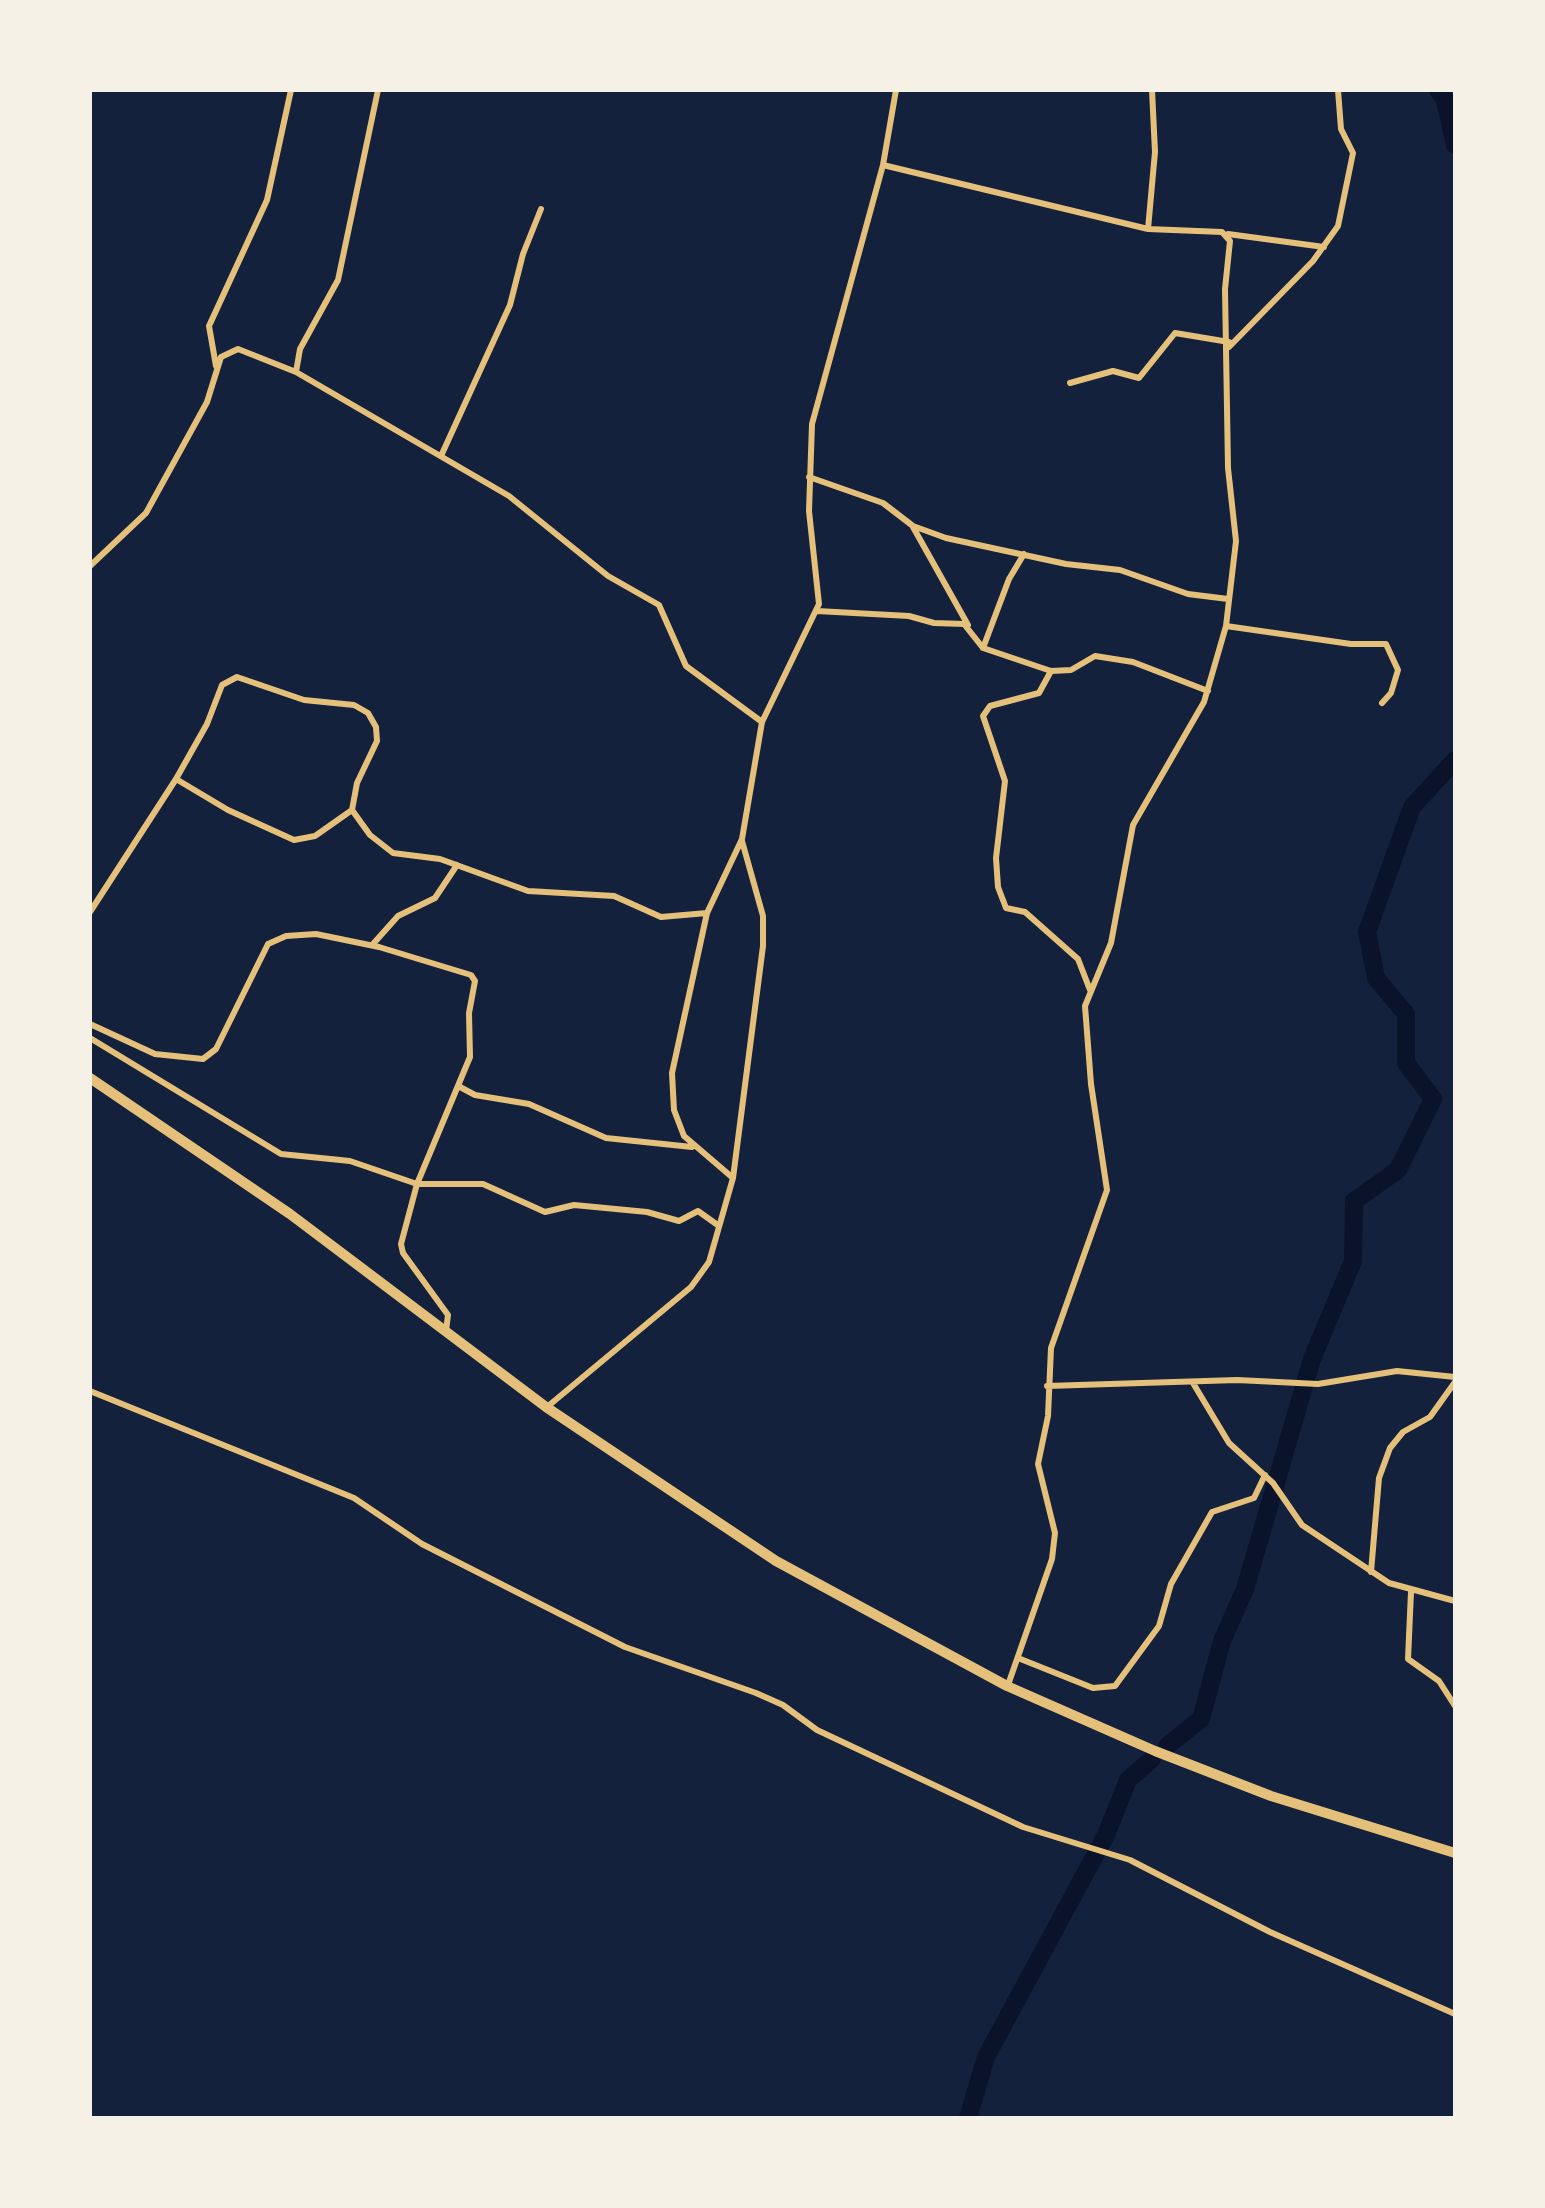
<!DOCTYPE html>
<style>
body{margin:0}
#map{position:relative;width:1545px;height:2208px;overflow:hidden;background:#14213d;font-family:Spectral,serif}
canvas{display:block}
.frame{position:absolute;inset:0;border:92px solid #f6f1e7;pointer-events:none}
</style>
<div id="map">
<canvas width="1545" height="2208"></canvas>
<div class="frame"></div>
</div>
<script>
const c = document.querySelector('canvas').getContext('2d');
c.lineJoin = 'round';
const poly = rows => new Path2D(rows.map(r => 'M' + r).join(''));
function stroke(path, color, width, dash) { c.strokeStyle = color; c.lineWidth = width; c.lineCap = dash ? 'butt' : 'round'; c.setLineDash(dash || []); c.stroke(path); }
const river = poly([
 [1438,90,1445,100,1455,145],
 [1167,1746,1201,1719,1222,1641,1245,1589,1312,1359,1353,1261,1354,1201,1398,1170,1433,1099,1406,1063,1406,1014,1376,978,1367,932,1412,807,1455,760],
 [968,2118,986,2057,1106,1835,1128,1780,1152,1759]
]);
const minor = poly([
 [883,165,1148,229,1222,232,1230,241,1225,289,1228,468,1236,541,1226,626,1204,702,1133,825,1111,943,1085,1006,1091,1084,1107,1190,1051,1348,1048,1416,1038,1464,1055,1533,1052,1559,1008,1685],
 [1148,229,1155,152,1152,90],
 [1228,234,1324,247],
 [1229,347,1313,261,1338,226,1353,153,1341,129,1338,90],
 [216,366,209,326,267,200,291,90],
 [296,372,300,349,338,280,378,90],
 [1070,383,1113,371,1139,378,1175,333,1229,342],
 [441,456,510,305,523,254,541,209],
 [809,477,883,503,913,526,946,538,1066,564,1120,570,1188,594,1228,599],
 [913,527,968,625],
 [90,566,146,513,207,402,221,357,238,349,296,372,509,496,608,576,659,605,686,666,762,722],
 [817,611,909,616,934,623,964,624,983,648,1051,671,1071,670,1095,656,1133,662,1208,691],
 [1226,626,1351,644,1386,644,1398,670,1391,693,1382,703],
 [983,648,1009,579,1024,554],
 [1051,671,1039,693,990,706,983,716,1005,781,996,858,998,887,1006,908,1025,912,1078,959,1090,990],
 [176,779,228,810,294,840,315,836,352,810],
 [90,912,176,779,207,724,222,685,237,677,304,700,354,705,368,713,376,727,377,741,357,783,352,810,370,835,393,853,440,859,528,891,614,896,661,917,707,913],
 [373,944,398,916,435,898,457,865],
 [90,1024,155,1054,203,1059,216,1049,268,944,286,936,316,934,379,947,471,975,475,981,469,1013,470,1057,417,1184,401,1244,403,1253,448,1315,446,1331],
 [90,1038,281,1154,350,1161,417,1184,483,1184,545,1212,574,1205,647,1212,679,1221,698,1211,719,1226],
 [460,1087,475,1095,529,1104,606,1138,692,1147],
 [733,1178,684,1136,674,1110,672,1073,707,913,742,839,762,722,819,604,809,511,812,424,883,165,896,90],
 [1193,1383,1229,1443,1273,1483,1302,1525,1389,1583,1455,1601],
 [1047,1386,1237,1380,1318,1384,1397,1371,1455,1377],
 [90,1391,354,1498,422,1544,625,1647,756,1693,783,1705,817,1730,1023,1827,1130,1860,1270,1932,1455,2014],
 [547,1407,691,1287,709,1262,733,1178,763,946,763,916,742,841],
 [1371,1572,1379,1478,1390,1448,1403,1432,1430,1417,1455,1382],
 [1411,1592,1408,1659,1439,1681,1455,1706],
 [1018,1658,1093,1688,1115,1686,1159,1626,1171,1584,1212,1512,1254,1498,1265,1475]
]);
const trunk = poly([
 [90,1078,290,1214,546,1407,776,1561,1007,1686,1155,1751,1271,1796,1455,1853]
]);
stroke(river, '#0b132b', 18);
stroke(minor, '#e5c07b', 6);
stroke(trunk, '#e5c07b', 10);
</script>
